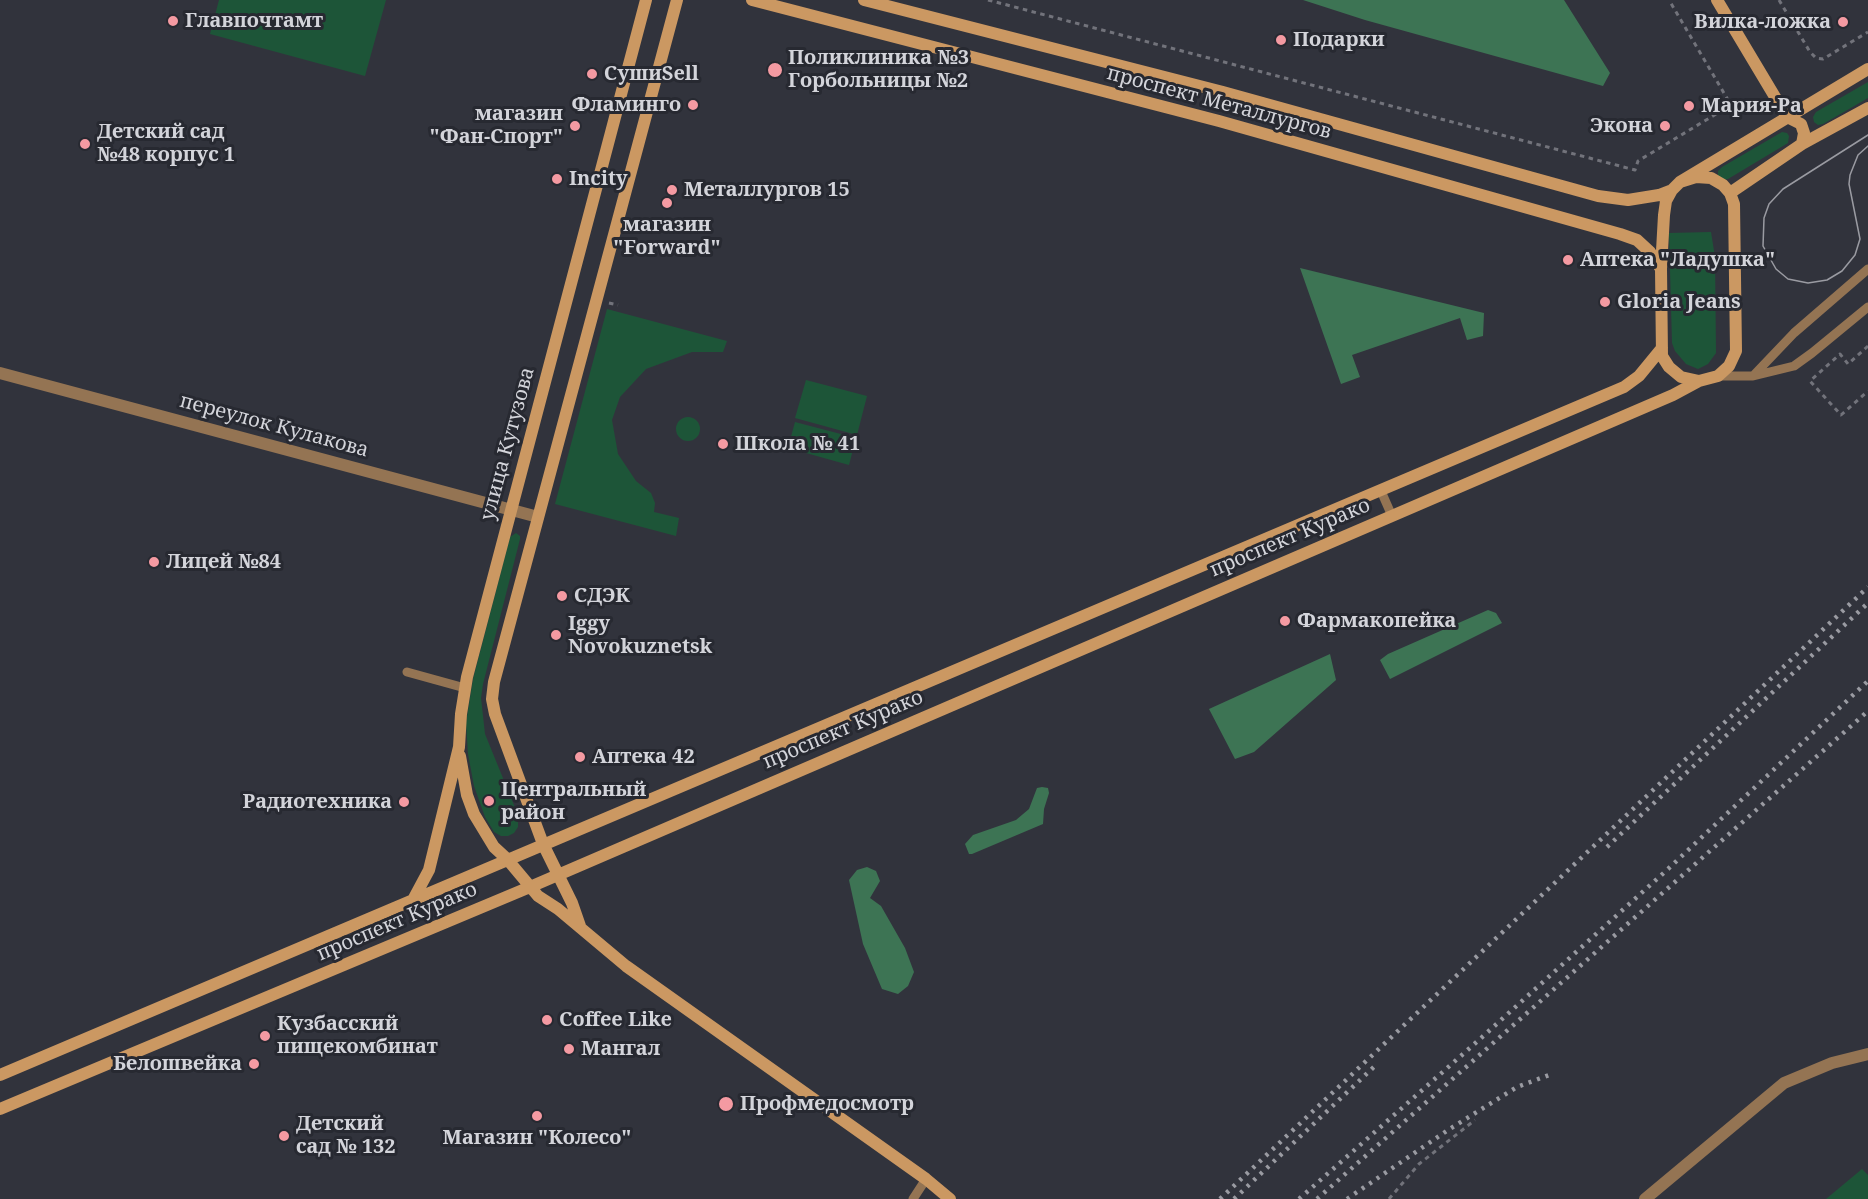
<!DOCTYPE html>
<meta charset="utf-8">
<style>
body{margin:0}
canvas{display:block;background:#31333c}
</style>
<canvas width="1868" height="1199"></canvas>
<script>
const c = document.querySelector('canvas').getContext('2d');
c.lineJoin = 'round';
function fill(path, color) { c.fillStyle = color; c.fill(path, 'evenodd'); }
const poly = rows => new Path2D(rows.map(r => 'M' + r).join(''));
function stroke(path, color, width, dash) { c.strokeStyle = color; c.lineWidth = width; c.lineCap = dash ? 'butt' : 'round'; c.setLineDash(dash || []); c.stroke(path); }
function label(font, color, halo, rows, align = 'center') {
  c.font = font + ' "Noto Serif",serif'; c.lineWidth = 6; c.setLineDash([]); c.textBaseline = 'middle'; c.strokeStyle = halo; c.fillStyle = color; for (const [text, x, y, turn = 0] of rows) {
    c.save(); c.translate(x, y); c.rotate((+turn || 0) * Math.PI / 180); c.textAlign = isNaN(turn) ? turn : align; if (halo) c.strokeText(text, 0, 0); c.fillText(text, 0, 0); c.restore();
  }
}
const green = poly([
 [219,0,386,0,365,76,210,34],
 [1868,82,1868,98,1823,124,1818,125,1814,122,1813,117,1816,112],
 [1782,132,1787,133,1789,136,1788,143,1728,179,1722,180,1718,176,1718,171,1722,167],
 [1711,232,1715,257,1716,353,1708,364,1698,369,1686,364,1675,351,1672,343,1669,233],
 [607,309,727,341,723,352,692,352,646,369,620,397,612,420,618,454,636,481,651,493,655,503,654,512,679,518,676,536,555,504],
 [806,380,867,396,857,435,795,418],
 '676 429a12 12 0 1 1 24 0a12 12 0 1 1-24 0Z',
 [795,422,856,438,849,465,788,448],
 [516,533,520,536,520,539,483,684,481,698,485,734,518,815,518,827,514,833,508,836,501,836,494,832,485,817,474,786,468,754,466,723,473,679,510,537],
 [1862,1169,1868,1175,1868,1199,1826,1199]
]);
const forest = poly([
 [1303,0,1564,0,1610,73,1603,86,1365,20],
 [1300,268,1484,313,1483,336,1467,340,1460,318,1352,355,1360,377,1341,384],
 [1488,610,1496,613,1502,623,1390,679,1380,660,1388,654],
 [1330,654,1336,680,1254,752,1235,759,1209,709],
 [1042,787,1048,788,1049,793,1044,809,1043,824,972,854,969,854,965,844,973,835,1016,820,1029,809,1037,788],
 [867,867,876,871,880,881,870,898,881,906,905,948,914,972,908,986,898,994,882,989,863,944,849,880,857,870]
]);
const path = poly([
 [988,0,1635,170,1638,161,1731,105,1669,0],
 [1779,0,1810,52,1816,58,1823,59,1868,32],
 [609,303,618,305],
 [1868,346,1848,364,1840,354,1810,381,1841,415,1868,391],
 [1389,1199,1419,1164,1475,1120]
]);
const service = poly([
 [1718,376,1753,376,1794,366,1812,353,1868,307],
 [1753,376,1794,333,1868,269],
 [1381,491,1392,516],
 [407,672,465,688],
 [913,1199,926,1179]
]);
const minor = poly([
 [0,373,538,517],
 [1645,1199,1784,1083,1832,1063,1868,1054]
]);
const secondary = poly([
 [752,0,1219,121,1620,234,1637,240,1650,252,1661,269],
 [864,0,1223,92,1598,196,1628,200,1659,195,1672,190],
 [1717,0,1787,117],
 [1787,117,1801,124,1804,133,1802,144],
 [1680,182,1696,177,1711,178,1723,185,1730,193,1734,204,1736,351,1729,366,1718,376,1699,381,1681,377,1669,367,1662,356,1661,269,1664,215,1666,201,1672,190,1680,182,1868,69],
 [1730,193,1802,144,1868,108],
 [460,756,467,795,474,814,494,847,507,859,538,896,558,909,626,966,926,1179,950,1199],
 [414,898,429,870,459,747,461,714,467,677,646,0],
 [580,926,572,903,543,844,495,714,492,699,494,682,677,0],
 [0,1075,1624,387,1639,376,1662,348],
 [0,1109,530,887,1673,395,1699,381]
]);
const tram = poly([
 [1868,135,1783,189,1769,204,1764,218,1763,246,1776,269,1788,279,1808,283,1827,280,1842,271,1855,255,1860,239,1849,184,1850,175,1858,155,1868,146]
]);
const rail = poly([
 [1607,847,1868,603],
 [1220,1199,1868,587],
 [1234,1199,1376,1065],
 [1299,1199,1480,1039,1668,869,1868,681],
 [1317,1199,1868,711],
 [1347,1199,1448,1130,1517,1087,1549,1075]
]);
const markers = [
 [173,21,6,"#f49aa2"],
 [1843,22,6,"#f49aa2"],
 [1281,40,6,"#f49aa2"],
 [775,70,8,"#f49aa2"],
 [592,74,6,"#f49aa2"],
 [693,105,6,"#f49aa2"],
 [1689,106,6,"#f49aa2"],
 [575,126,6,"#f49aa2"],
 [1665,126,6,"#f49aa2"],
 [85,144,6,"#f49aa2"],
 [557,179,6,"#f49aa2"],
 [672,190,6,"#f49aa2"],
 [667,203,6,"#f49aa2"],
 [1568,260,6,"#f49aa2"],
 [1605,302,6,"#f49aa2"],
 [723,444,6,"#f49aa2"],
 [154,562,6,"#f49aa2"],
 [562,596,6,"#f49aa2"],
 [1285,621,6,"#f49aa2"],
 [556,635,6,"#f49aa2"],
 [580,757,6,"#f49aa2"],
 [489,801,6,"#f49aa2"],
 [404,802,6,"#f49aa2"],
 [547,1020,6,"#f49aa2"],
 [265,1036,6,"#f49aa2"],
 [569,1049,6,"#f49aa2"],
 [254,1064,6,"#f49aa2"],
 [726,1104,8,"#f49aa2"],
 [537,1116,6,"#f49aa2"],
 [284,1136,6,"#f49aa2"]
];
const poiNames = [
 ["Главпочтамт",185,21],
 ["Вилка-ложка",1831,22,"right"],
 ["Подарки",1293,40],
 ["Поликлиника №3",788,58],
 ["Горбольницы №2",788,81],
 ["СушиSell",604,74],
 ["Фламинго",681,105,"right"],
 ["Мария-Ра",1701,106],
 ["магазин",563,114,"right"],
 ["\"Фан-Спорт\"",563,137,"right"],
 ["Экона",1653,126,"right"],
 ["Детский сад",97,132],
 ["№48 корпус 1",97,155],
 ["Incity",569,179],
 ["Металлургов 15",684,190],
 ["магазин",667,225,"center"],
 ["\"Forward\"",667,248,"center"],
 ["Аптека \"Ладушка\"",1580,260],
 ["Gloria Jeans",1617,302],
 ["Школа № 41",735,444],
 ["Лицей №84",166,562],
 ["СДЭК",574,596],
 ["Фармакопейка",1297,621],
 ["Iggy",568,624],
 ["Novokuznetsk",568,647],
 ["Аптека 42",592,757],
 ["Центральный",501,790],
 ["район",501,813],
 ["Радиотехника",392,802,"right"],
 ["Coffee Like",559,1020],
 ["Кузбасский",277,1024],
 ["пищекомбинат",277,1047],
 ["Мангал",581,1049],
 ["Белошвейка",242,1064,"right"],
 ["Профмедосмотр",740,1104],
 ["Детский",296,1124],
 ["сад № 132",296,1147],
 ["Магазин \"Колесо\"",537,1138,"center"]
];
const streetNames = [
 ["проспект Металлургов",1219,103,15],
 ["переулок Кулакова",274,426,15],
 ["улица Кутузова",508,444,-75],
 ["проспект Курако",1290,538,-23],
 ["проспект Курако",843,730,-23],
 ["проспект Курако",397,922,-23]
];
fill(green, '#1d5538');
fill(forest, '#3d7454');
stroke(path, '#72737b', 3, [4.5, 4.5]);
stroke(service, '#947453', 9);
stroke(minor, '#947453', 12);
stroke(secondary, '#cb9862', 12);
stroke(tram, '#9a9ba2', 1.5);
stroke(rail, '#9a9ba2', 4.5, [3, 6]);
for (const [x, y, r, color] of markers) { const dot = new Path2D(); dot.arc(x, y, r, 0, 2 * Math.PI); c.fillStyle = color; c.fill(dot); stroke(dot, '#272931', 2); }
label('bold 20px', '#d3d4da', '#272931', poiNames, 'left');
label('20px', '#d3d4da', '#272931', streetNames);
</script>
